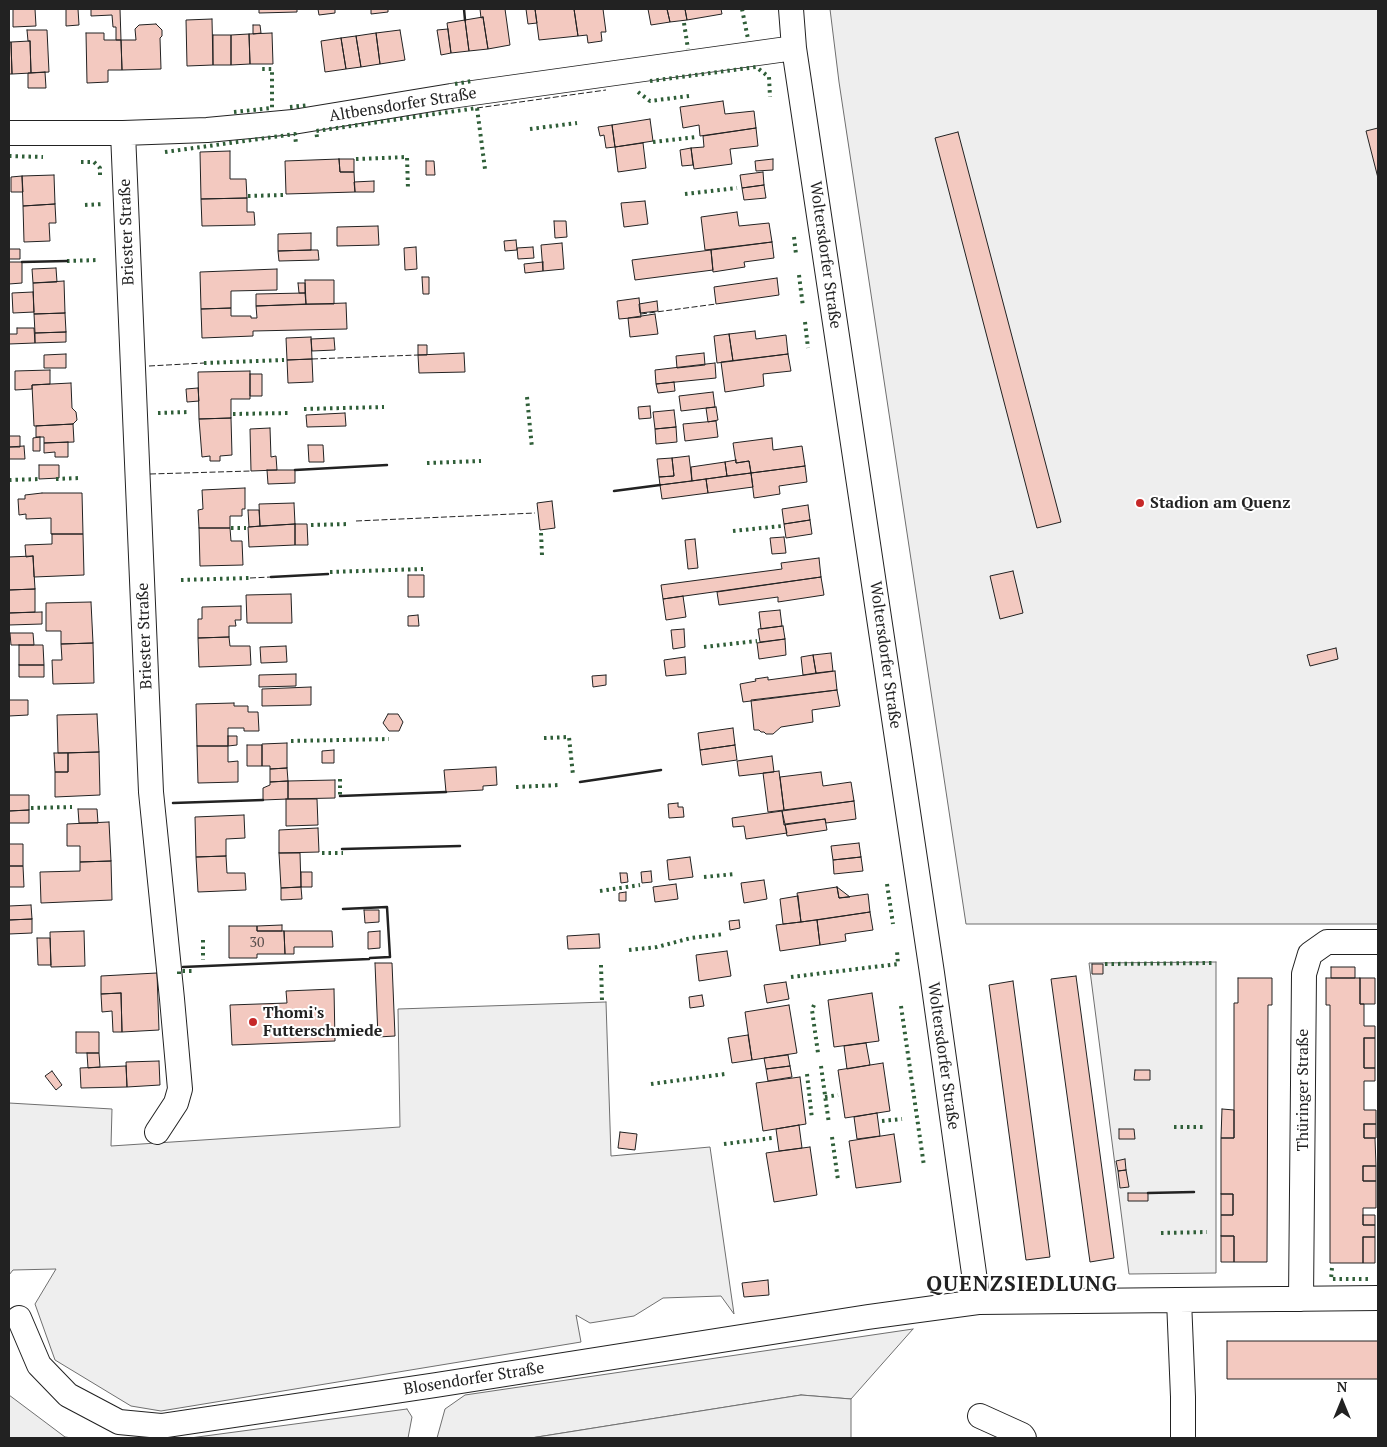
<!DOCTYPE html>
<meta charset="utf-8">
<style>
body{margin:0}
#map{position:relative;width:1387px;height:1447px;overflow:hidden;background:#fff;font-family:"PT Serif",serif}
canvas{display:block}
.frame{position:absolute;inset:0;border:10px solid #222;pointer-events:none}
.north{position:absolute;left:1317px;top:1377px;width:50px;height:50px;-webkit-text-stroke:4px #fff;paint-order:stroke;rotate:0deg;font-size:14px;font-weight:700;line-height:20px;text-align:center;color:#222}
.north::after{content:'';display:block;margin:auto;width:18px;height:22px;background:#222;clip-path:polygon(50% 0,100% 100%,50% 72%,0 100%)}
</style>
<div id="map">
<canvas width="1387" height="1447"></canvas>
<div class="frame"></div>
<div class="north">N</div>
</div>
<script>
const c = document.querySelector('canvas').getContext('2d');
c.lineJoin = 'round';
function fill(path, color) { c.fillStyle = color; c.fill(path, 'evenodd'); }
const poly = rows => new Path2D(rows.map(r => 'M' + r).join(''));
function stroke(path, color, width, dash) { c.strokeStyle = color; c.lineWidth = width; c.lineCap = dash ? 'butt' : 'round'; c.setLineDash(dash || []); c.stroke(path); }
function label(font, color, halo, rows, align = 'center') {
  c.font = font + ' "PT Serif",serif'; c.lineWidth = 4; c.setLineDash([]); c.textBaseline = 'middle'; c.strokeStyle = halo; c.fillStyle = color; for (const [text, x, y, turn = 0] of rows) {
    c.save(); c.translate(x, y); c.rotate((+turn || 0) * Math.PI / 180); c.textAlign = isNaN(turn) ? turn : align; if (halo) c.strokeText(text, 0, 0); c.fillText(text, 0, 0); c.restore();
  }
}
const green = poly([
 [830,9,1378,9,1378,924,966,924,839,82,830,9],
 [1216,962,1216,1273,1129,1274,1089,963,1216,962],
 [606,1002,611,1156,710,1147,734,1314,721,1296,663,1298,634,1316,590,1323,576,1315,581,1342,161,1411,131,1406,55,1360,35,1304,56,1269,13,1270,9,1275,9,1103,112,1109,111,1146,400,1127,398,1009,606,1002],
 [913,1329,851,1399,801,1395,531,1438,437,1438,445,1409,465,1395,913,1329],
 [9,1395,65,1437,72,1438,9,1438,9,1395],
 [407,1409,412,1417,408,1438,190,1438,407,1409]
]);
const parking = poly([
 [801,1395,851,1399,851,1438,531,1438,801,1395]
]);
const building = poly([
 [13,9,35,9,36,26,13,27,13,9],
 [66,9,78,9,79,25,66,26,66,9],
 [91,9,120,9,121,40,116,40,116,27,113,27,112,15,91,16,91,9],
 [259,9,297,9,297,12,259,13,259,9],
 [318,9,335,9,335,13,319,15,318,9],
 [371,9,388,9,388,12,371,14,371,9],
 [480,9,505,9,510,45,488,49,483,17,481,18,480,9],
 [526,9,535,9,537,23,528,24,526,9],
 [535,9,574,9,578,36,539,40,535,9],
 [574,9,603,9,606,32,601,32,602,41,588,43,587,35,578,36,574,9],
 [648,9,667,9,670,22,651,25,648,9],
 [667,9,685,9,687,20,670,22,667,9],
 [685,9,721,9,722,14,687,20,685,9],
 [483,17,488,49,469,51,465,20,483,17],
 [212,19,213,65,187,66,186,20,212,19],
 [465,20,469,51,451,53,447,23,465,20],
 [156,24,162,30,162,36,160,38,161,69,122,70,121,40,136,40,135,29,139,25,156,24],
 [253,25,260,25,261,33,253,34,253,25],
 [448,29,451,53,441,55,437,30,448,29],
 [27,30,47,30,49,72,31,73,30,41,28,41,27,30],
 [400,30,405,60,380,64,376,33,400,30],
 [86,33,104,33,104,40,121,40,122,70,108,70,108,82,87,83,86,33],
 [272,33,273,64,250,64,249,34,272,33],
 [376,33,380,64,361,67,356,36,376,33],
 [249,34,250,64,231,65,231,35,249,34],
 [213,35,231,35,231,65,213,65,213,35],
 [356,36,361,67,346,69,341,38,356,36],
 [341,38,346,69,325,72,321,41,341,38],
 [30,41,31,73,12,74,11,42,30,41],
 [9,42,11,42,12,74,9,74,9,42],
 [45,72,46,88,28,88,28,73,45,72],
 [723,101,725,114,754,111,756,128,700,136,699,125,683,128,680,107,723,101],
 [650,119,653,141,615,147,612,125,650,119],
 [612,125,615,147,606,148,604,135,600,136,598,127,612,125],
 [756,128,758,146,730,149,732,164,694,169,691,148,704,147,703,136,756,128],
 [1378,128,1378,178,1366,131,1378,128],
 [958,132,1061,522,1037,528,935,138,958,132],
 [643,143,646,168,618,172,615,147,643,143],
 [691,148,693,165,682,166,680,150,691,148],
 [230,151,230,179,246,179,247,198,201,199,200,152,230,151],
 [339,159,340,172,354,172,355,192,286,194,285,161,339,159],
 [339,159,354,159,354,172,340,172,339,159],
 [773,159,773,170,756,171,755,161,773,159],
 [426,161,434,161,435,175,426,175,426,161],
 [763,172,764,185,742,188,740,175,763,172],
 [54,175,55,204,23,206,22,176,54,175],
 [22,176,23,192,11,192,11,177,22,176],
 [374,181,374,192,355,192,354,182,374,181],
 [764,185,766,198,744,200,742,188,764,185],
 [247,198,247,212,254,212,255,225,202,226,201,199,247,198],
 [645,201,648,224,624,227,621,203,645,201],
 [55,204,56,223,49,223,50,241,24,242,23,206,55,204],
 [737,212,739,226,769,223,772,242,705,250,701,217,737,212],
 [554,221,566,221,567,237,555,238,554,221],
 [378,226,379,245,337,246,337,227,378,226],
 [311,233,311,250,278,251,278,234,311,233],
 [516,240,517,250,505,251,504,241,516,240],
 [772,242,774,258,744,262,745,267,713,272,711,250,772,242],
 [562,243,564,269,543,271,541,245,562,243],
 [416,247,417,269,405,270,404,248,416,247],
 [533,247,534,258,518,259,517,248,533,247],
 [9,249,20,249,20,259,9,259,9,249],
 [311,250,318,250,319,260,279,261,278,251,311,250],
 [711,250,713,270,635,280,632,260,711,250],
 [9,262,22,262,22,283,9,284,9,262],
 [543,262,543,271,525,273,524,264,543,262],
 [56,268,57,282,33,283,32,269,56,268],
 [277,269,277,290,231,291,231,308,201,309,200,272,277,269],
 [422,277,429,277,429,294,423,294,422,277],
 [777,278,779,295,716,304,714,287,777,278],
 [305,280,334,280,334,304,306,304,305,280],
 [64,281,65,313,34,314,33,283,64,281],
 [298,283,305,283,305,293,299,293,298,283],
 [33,292,34,312,13,313,12,293,33,292],
 [305,293,306,304,256,306,256,294,305,293],
 [639,298,641,317,619,319,617,301,639,298],
 [657,301,658,311,640,313,639,304,657,301],
 [346,303,347,329,253,331,253,336,202,338,201,309,231,308,231,316,251,316,251,318,257,318,256,306,346,303],
 [65,313,66,332,35,333,34,314,65,313],
 [655,314,658,334,630,337,628,318,655,314],
 [17,328,34,328,35,343,9,344,9,334,17,334,17,328],
 [755,331,756,339,786,335,788,354,733,361,729,334,755,331],
 [66,332,66,342,35,343,35,333,66,332],
 [729,334,733,361,717,363,714,336,729,334],
 [311,337,312,359,287,360,286,338,311,337],
 [334,338,335,350,312,351,311,339,334,338],
 [418,345,427,345,427,355,418,355,418,345],
 [464,353,465,372,419,373,418,355,464,353],
 [704,353,705,365,677,368,676,356,704,353],
 [66,354,66,368,44,368,44,355,66,354],
 [788,354,791,371,763,374,764,386,725,392,721,362,788,354],
 [312,359,313,382,288,383,287,360,312,359],
 [715,363,716,378,656,384,655,370,715,363],
 [50,370,50,384,32,385,32,389,15,390,15,371,50,370],
 [250,371,250,399,231,399,231,418,199,419,198,372,250,371],
 [250,374,262,374,262,396,250,396,250,374],
 [674,382,675,391,658,393,656,384,674,382],
 [71,383,72,408,76,412,77,420,73,424,34,426,32,385,71,383],
 [198,388,199,401,187,402,186,389,198,388],
 [713,392,715,407,681,411,679,396,713,392],
 [650,406,651,418,639,419,638,407,650,406],
 [716,407,718,420,708,422,706,408,716,407],
 [674,410,676,427,655,429,653,412,674,410],
 [345,413,346,426,307,427,306,415,345,413],
 [231,418,232,455,220,456,220,461,210,461,210,456,202,457,199,419,231,418],
 [716,421,718,437,685,441,683,424,716,421],
 [73,424,74,442,44,443,44,437,36,437,36,426,73,424],
 [676,427,677,442,656,444,655,429,676,427],
 [270,428,271,457,276,456,277,470,251,471,250,429,270,428],
 [9,436,20,436,20,447,9,447,9,436],
 [40,437,40,451,33,451,33,438,40,437],
 [772,438,773,450,802,446,805,466,751,473,749,461,736,463,733,443,772,438],
 [68,442,68,457,55,457,55,452,44,453,44,443,68,442],
 [308,445,323,445,324,462,309,462,308,445],
 [24,446,25,459,9,459,9,447,24,446],
 [689,456,692,481,660,485,659,477,674,476,672,458,689,456],
 [672,458,674,476,659,477,657,459,672,458],
 [736,460,736,463,749,461,751,473,727,476,725,462,736,460],
 [725,462,727,476,692,481,691,467,725,462],
 [39,465,59,465,59,478,39,479,39,465],
 [805,466,807,482,779,486,780,494,754,498,751,473,805,466],
 [267,470,295,470,295,483,268,484,267,470],
 [751,473,753,487,708,493,706,479,751,473],
 [706,479,708,493,662,499,660,485,706,479],
 [245,488,245,509,242,509,242,516,230,516,230,528,199,528,198,510,203,509,202,490,245,488],
 [42,493,82,493,83,534,51,534,51,518,26,519,26,514,19,515,18,499,25,499,25,495,42,493],
 [552,501,555,528,540,530,537,503,552,501],
 [294,503,295,524,260,526,259,504,294,503],
 [808,505,810,520,784,524,782,509,808,505],
 [248,510,259,510,260,526,249,527,248,510],
 [810,520,812,534,786,538,784,524,810,520],
 [295,524,295,545,249,547,248,527,295,524],
 [295,524,307,524,308,545,295,545,295,524],
 [199,528,230,528,231,541,242,541,243,565,200,566,199,528],
 [52,534,83,534,84,575,34,577,33,556,26,557,25,545,52,544,52,534],
 [784,537,786,553,772,554,770,538,784,537],
 [695,539,698,568,688,569,685,540,695,539],
 [33,556,35,589,9,590,9,557,33,556],
 [819,558,821,577,663,599,661,585,782,569,781,563,819,558],
 [1013,571,1023,613,1000,619,990,576,1013,571],
 [408,575,424,575,424,597,408,597,408,575],
 [821,577,824,595,778,602,778,597,719,605,717,592,821,577],
 [35,589,35,612,9,613,9,590,35,589],
 [291,594,292,623,247,623,246,595,291,594],
 [683,596,686,617,666,620,663,599,683,596],
 [91,602,93,643,61,644,61,631,46,631,46,603,91,602],
 [241,606,241,620,235,620,236,626,229,626,229,637,198,638,198,619,202,619,202,607,241,606],
 [780,610,782,626,761,629,759,612,780,610],
 [42,612,42,624,9,625,9,613,42,612],
 [418,615,419,626,408,626,408,616,418,615],
 [783,626,785,639,760,642,758,629,783,626],
 [684,629,685,647,673,649,671,630,684,629],
 [10,633,33,633,34,645,11,645,10,633],
 [229,637,230,646,250,646,251,665,199,667,198,638,229,637],
 [785,639,786,655,759,659,757,643,785,639],
 [93,643,94,683,53,684,52,660,62,660,61,644,93,643],
 [19,645,43,645,44,665,19,665,19,645],
 [286,646,287,662,261,663,260,647,286,646],
 [1336,648,1338,659,1310,666,1307,655,1336,648],
 [831,653,833,671,816,673,813,655,831,653],
 [813,655,816,673,803,675,801,657,813,655],
 [685,657,686,674,666,676,664,660,685,657],
 [19,665,44,665,44,677,19,677,19,665],
 [835,671,837,690,743,702,740,684,756,681,755,679,768,677,768,680,835,671],
 [296,674,296,686,259,687,259,675,296,674],
 [606,675,606,685,593,687,592,676,606,675],
 [311,687,311,705,262,706,262,689,311,687],
 [837,690,840,706,812,710,813,722,781,727,773,734,766,734,764,732,761,732,759,730,754,730,751,700,837,690],
 [9,700,28,700,28,715,9,716,9,700],
 [234,703,234,706,248,706,248,712,258,712,259,731,244,731,244,728,228,728,228,746,197,746,196,704,234,703],
 [97,714,99,752,58,753,57,715,97,714],
 [388,714,398,714,403,722,399,731,389,731,383,723,388,714],
 [733,728,735,745,700,750,698,733,733,728],
 [228,736,237,736,237,745,228,746,228,736],
 [287,743,287,768,270,769,270,766,262,766,262,744,287,743],
 [247,745,262,745,262,766,247,766,247,745],
 [735,745,737,760,702,765,700,750,735,745],
 [197,746,228,746,228,762,238,761,238,782,198,783,197,746],
 [334,750,334,763,322,763,322,751,334,750],
 [99,752,100,795,55,797,55,772,68,772,68,753,99,752],
 [54,753,68,753,68,772,55,772,54,753],
 [772,756,774,772,739,776,737,761,772,756],
 [496,767,497,785,483,786,483,790,446,792,444,770,496,767],
 [287,768,288,781,270,782,270,769,287,768],
 [779,771,784,810,768,812,763,773,779,771],
 [821,772,823,786,851,782,854,801,784,810,780,777,821,772],
 [335,780,335,798,288,799,288,781,335,780],
 [288,781,288,799,263,800,263,788,270,785,270,782,288,781],
 [9,795,29,795,29,810,9,811,9,795],
 [286,799,317,799,318,825,286,826,286,799],
 [854,801,856,819,826,823,825,819,784,825,782,811,854,801],
 [678,803,678,807,683,807,684,817,669,818,668,804,678,803],
 [78,809,97,809,98,823,79,823,78,809],
 [29,810,29,823,9,823,9,811,29,810],
 [782,811,787,833,746,839,744,826,733,827,732,818,782,811],
 [244,815,245,838,226,839,226,856,196,857,195,817,244,815],
 [825,819,827,830,787,836,785,824,825,819],
 [109,822,111,861,80,862,80,846,67,846,67,824,109,822],
 [318,828,319,852,279,853,279,830,318,828],
 [859,843,861,857,833,860,831,846,859,843],
 [9,844,23,844,23,866,9,866,9,844],
 [279,853,300,853,301,887,281,888,279,853],
 [226,856,227,873,245,873,246,890,198,892,196,857,226,856],
 [690,857,693,877,669,880,667,860,690,857],
 [861,857,863,871,834,874,833,860,861,857],
 [111,861,112,900,41,903,40,872,80,871,80,862,111,861],
 [9,866,23,866,24,887,9,887,9,866],
 [651,871,652,882,642,883,641,872,651,871],
 [301,872,312,872,312,887,301,887,301,872],
 [620,873,627,873,628,882,621,883,620,873],
 [764,880,767,899,744,903,741,883,764,880],
 [676,884,678,899,655,902,653,887,676,884],
 [301,887,302,899,281,900,281,888,301,887],
 [837,887,850,897,839,898,837,887],
 [837,887,839,898,868,894,870,912,801,922,797,893,837,887],
 [626,892,626,901,619,901,619,893,626,892],
 [798,896,801,922,783,924,780,899,798,896],
 [31,905,32,919,9,920,9,906,31,905],
 [364,910,379,910,379,922,365,923,364,910],
 [870,912,873,930,845,934,846,941,820,945,817,920,870,912],
 [32,919,32,933,9,934,9,920,32,919],
 [739,920,740,928,730,930,729,921,739,920],
 [817,920,820,945,780,951,776,925,817,920],
 [282,925,282,931,257,931,257,926,282,925],
 [229,926,257,926,257,931,284,931,285,954,257,954,257,958,229,958,229,926],
 [84,931,85,966,51,967,50,932,84,931],
 [284,931,332,931,333,947,294,947,294,954,285,954,284,931],
 [380,931,380,948,368,949,368,932,380,931],
 [599,934,600,948,568,949,567,936,599,934],
 [37,938,50,938,51,965,38,965,37,938],
 [727,951,731,976,699,981,696,955,727,951],
 [375,963,392,963,395,1036,378,1037,375,963],
 [1092,964,1103,964,1103,974,1092,974,1092,964],
 [1331,967,1355,967,1355,978,1331,978,1331,967],
 [157,973,159,1030,122,1032,121,993,101,994,101,976,157,973],
 [1076,976,1114,1258,1090,1262,1051,979,1076,976],
 [1238,978,1272,978,1272,1005,1268,1005,1267,1262,1234,1262,1234,1236,1221,1236,1221,1215,1233,1215,1233,1194,1221,1194,1221,1138,1234,1138,1234,1003,1238,1003,1238,978],
 [1326,978,1360,978,1360,1004,1364,1004,1364,1026,1375,1026,1375,1038,1364,1038,1364,1068,1375,1068,1375,1081,1364,1081,1364,1110,1376,1110,1376,1124,1364,1124,1364,1138,1375,1138,1376,1166,1363,1166,1363,1181,1376,1181,1376,1208,1363,1208,1363,1225,1375,1225,1375,1237,1363,1237,1363,1263,1330,1263,1330,1005,1326,1005,1326,978],
 [1360,978,1375,978,1375,1004,1360,1004,1360,978],
 [1013,981,1050,1257,1026,1260,989,985,1013,981],
 [786,982,789,999,767,1003,764,985,786,982],
 [334,989,335,1041,232,1045,230,1005,287,1003,286,991,334,989],
 [121,993,122,1032,113,1032,112,1011,102,1012,101,994,121,993],
 [872,993,879,1041,834,1047,828,1000,872,993],
 [702,995,704,1006,690,1008,689,997,702,995],
 [789,1005,797,1053,752,1060,745,1012,789,1005],
 [76,1032,99,1032,99,1053,76,1053,76,1032],
 [748,1035,752,1060,732,1063,728,1038,748,1035],
 [1364,1038,1375,1038,1375,1068,1364,1068,1364,1038],
 [866,1043,870,1065,847,1069,844,1046,866,1043],
 [87,1053,99,1053,100,1067,88,1068,87,1053],
 [788,1055,790,1066,766,1069,764,1058,788,1055],
 [159,1061,160,1085,127,1087,126,1062,159,1061],
 [883,1063,890,1111,845,1118,838,1070,883,1063],
 [126,1066,127,1087,81,1088,80,1068,126,1066],
 [790,1066,792,1077,768,1081,766,1069,790,1066],
 [1135,1070,1150,1070,1150,1080,1134,1080,1135,1070],
 [52,1071,62,1085,56,1090,45,1076,52,1071],
 [800,1077,806,1124,763,1131,756,1083,800,1077],
 [1222,1109,1234,1110,1234,1138,1221,1138,1222,1109],
 [877,1113,880,1136,857,1139,854,1117,877,1113],
 [1364,1124,1376,1124,1376,1138,1364,1138,1364,1124],
 [799,1125,802,1148,779,1151,776,1129,799,1125],
 [1119,1129,1134,1129,1135,1139,1119,1139,1119,1129],
 [620,1132,637,1134,635,1150,618,1148,620,1132],
 [894,1134,901,1182,856,1188,849,1141,894,1134],
 [810,1147,817,1195,774,1202,766,1153,810,1147],
 [1125,1159,1126,1170,1118,1171,1116,1161,1125,1159],
 [1363,1166,1376,1166,1376,1181,1363,1181,1363,1166],
 [1126,1170,1129,1187,1120,1188,1118,1171,1126,1170],
 [1128,1193,1148,1193,1148,1201,1128,1201,1128,1193],
 [1221,1194,1233,1194,1233,1215,1221,1215,1221,1194],
 [1363,1215,1375,1215,1375,1225,1363,1225,1363,1215],
 [1221,1236,1234,1236,1234,1262,1221,1262,1221,1236],
 [1363,1237,1375,1237,1375,1263,1363,1263,1363,1237],
 [768,1280,769,1295,744,1297,742,1283,768,1280],
 [1227,1341,1378,1341,1378,1379,1227,1379,1227,1341]
]);
const minor = poly([
 [791,9,794,48,932,973,978,1302],
 [9,133,123,133,207,130,293,122,451,96,794,48],
 [123,133,151,792,172,999,180,1089,176,1103,157,1132],
 [1301,1299,1304,974,1310,954,1327,942,1378,942],
 [1179,1300,1183,1397,1183,1438],
 [19,1318,39,1365,68,1395,119,1422,161,1426,436,1385,868,1317,978,1302,1378,1298],
 [980,1416,1022,1435,1024,1438]
]);
const hedge = poly([
 [742,9,748,39],
 [684,23,688,49],
 [650,81,756,67,769,77,770,97],
 [455,84,472,81],
 [638,92,650,101,689,96],
 [290,107,309,105],
 [234,112,272,108,272,69,259,69],
 [530,129,577,123],
 [317,137,316,131,477,108,485,169],
 [653,142,697,137],
 [165,152,295,134,296,144],
 [9,156,43,157],
 [356,159,407,157,408,189],
 [81,162,94,162,100,168,100,178],
 [685,194,737,188],
 [248,196,283,195],
 [85,205,103,204],
 [794,237,796,254],
 [67,261,99,260],
 [799,275,803,307],
 [805,322,808,348],
 [204,363,284,360],
 [527,397,532,448],
 [304,409,384,407],
 [158,413,188,412],
 [233,414,288,413],
 [427,463,481,461],
 [56,479,79,478],
 [9,480,41,479],
 [311,525,350,524],
 [231,528,246,528],
 [733,531,782,526],
 [541,533,542,555],
 [330,572,423,569],
 [181,580,250,578],
 [704,647,757,641],
 [544,738,569,737,573,775],
 [291,741,389,739],
 [340,779,340,796],
 [516,787,560,785],
 [31,808,72,807],
 [322,853,343,853],
 [704,877,735,874],
 [887,884,893,924],
 [600,891,640,885],
 [203,940,203,960],
 [629,950,657,947,691,938,724,934],
 [1105,964,1214,963],
 [601,965,602,1000],
 [179,974,179,971,195,971],
 [791,977,898,964,897,951],
 [814,1005,812,1010,818,1053],
 [901,1006,924,1166],
 [821,1066,829,1124],
 [807,1074,812,1119],
 [651,1084,725,1074],
 [825,1097,838,1095],
 [882,1121,902,1119],
 [1174,1127,1206,1127],
 [832,1137,838,1180],
 [724,1144,772,1138],
 [1161,1233,1207,1232],
 [1332,1268,1331,1279,1368,1279]
]);
const fence = poly([
 [477,108,606,90],
 [641,314,716,304],
 [312,359,418,355],
 [149,366,204,363],
 [150,474,251,471],
 [356,521,535,513],
 [250,578,271,577]
]);
const wall = poly([
 [464,9,465,20],
 [22,262,67,261],
 [295,470,387,465],
 [614,491,660,485],
 [271,577,328,574],
 [580,782,661,770],
 [340,796,446,792],
 [173,803,263,800],
 [342,849,460,846],
 [343,909,387,907,390,957,370,958],
 [183,967,369,959],
 [1148,1193,1194,1192]
]);
const markers = [
 [1140,503,5,"#c62828"],
 [253,1022,5,"#c62828"]
];
const numberNames = [
 ["30",257,943]
];
const streetNames = [
 ["Altbensdorfer Straße",403,105,-9],
 ["Briester Straße",127,232,-92],
 ["Woltersdorfer Straße",825,255,82],
 ["Briester Straße",145,636,-92],
 ["Woltersdorfer Straße",885,655,82],
 ["Woltersdorfer Straße",943,1056,82],
 ["Thüringer Straße",1303,1090,-90],
 ["Blosendorfer Straße",474,1379,-9]
];
const poiNames = [
 ["Stadion am Quenz",1150,503],
 ["Thomi's",263,1013],
 ["Futterschmiede",263,1031]
];
const districtNames = [
 ["QUENZSIEDLUNG",1022,1285]
];
fill(green, '#eee');
stroke(green, '#6f6f6f', 1);
fill(parking, '#ededed');
stroke(parking, '#6f6f6f', 1);
fill(building, '#f3c9c0');
stroke(building, '#222', 1);
stroke(minor, '#222', 26);
stroke(minor, '#fff', 24);
stroke(hedge, '#2f5e38', 4, [2.5, 4]);
stroke(fence, '#222', 1, [6, 2.5]);
stroke(wall, '#222', 2.5);
for (const [x, y, r, color] of markers) { const dot = new Path2D(); dot.arc(x, y, r, 0, 2 * Math.PI); c.fillStyle = color; c.fill(dot); stroke(dot, '#fff', 2); }
label('14px', '#564c4a', null, numberNames);
label('16px', '#222', '#fff', streetNames);
label('bold 16px', '#222', '#fff', poiNames, 'left');
c.letterSpacing = '1px';
label('bold 21px', '#222', '#fff', districtNames);
c.letterSpacing = '0px';
</script>
